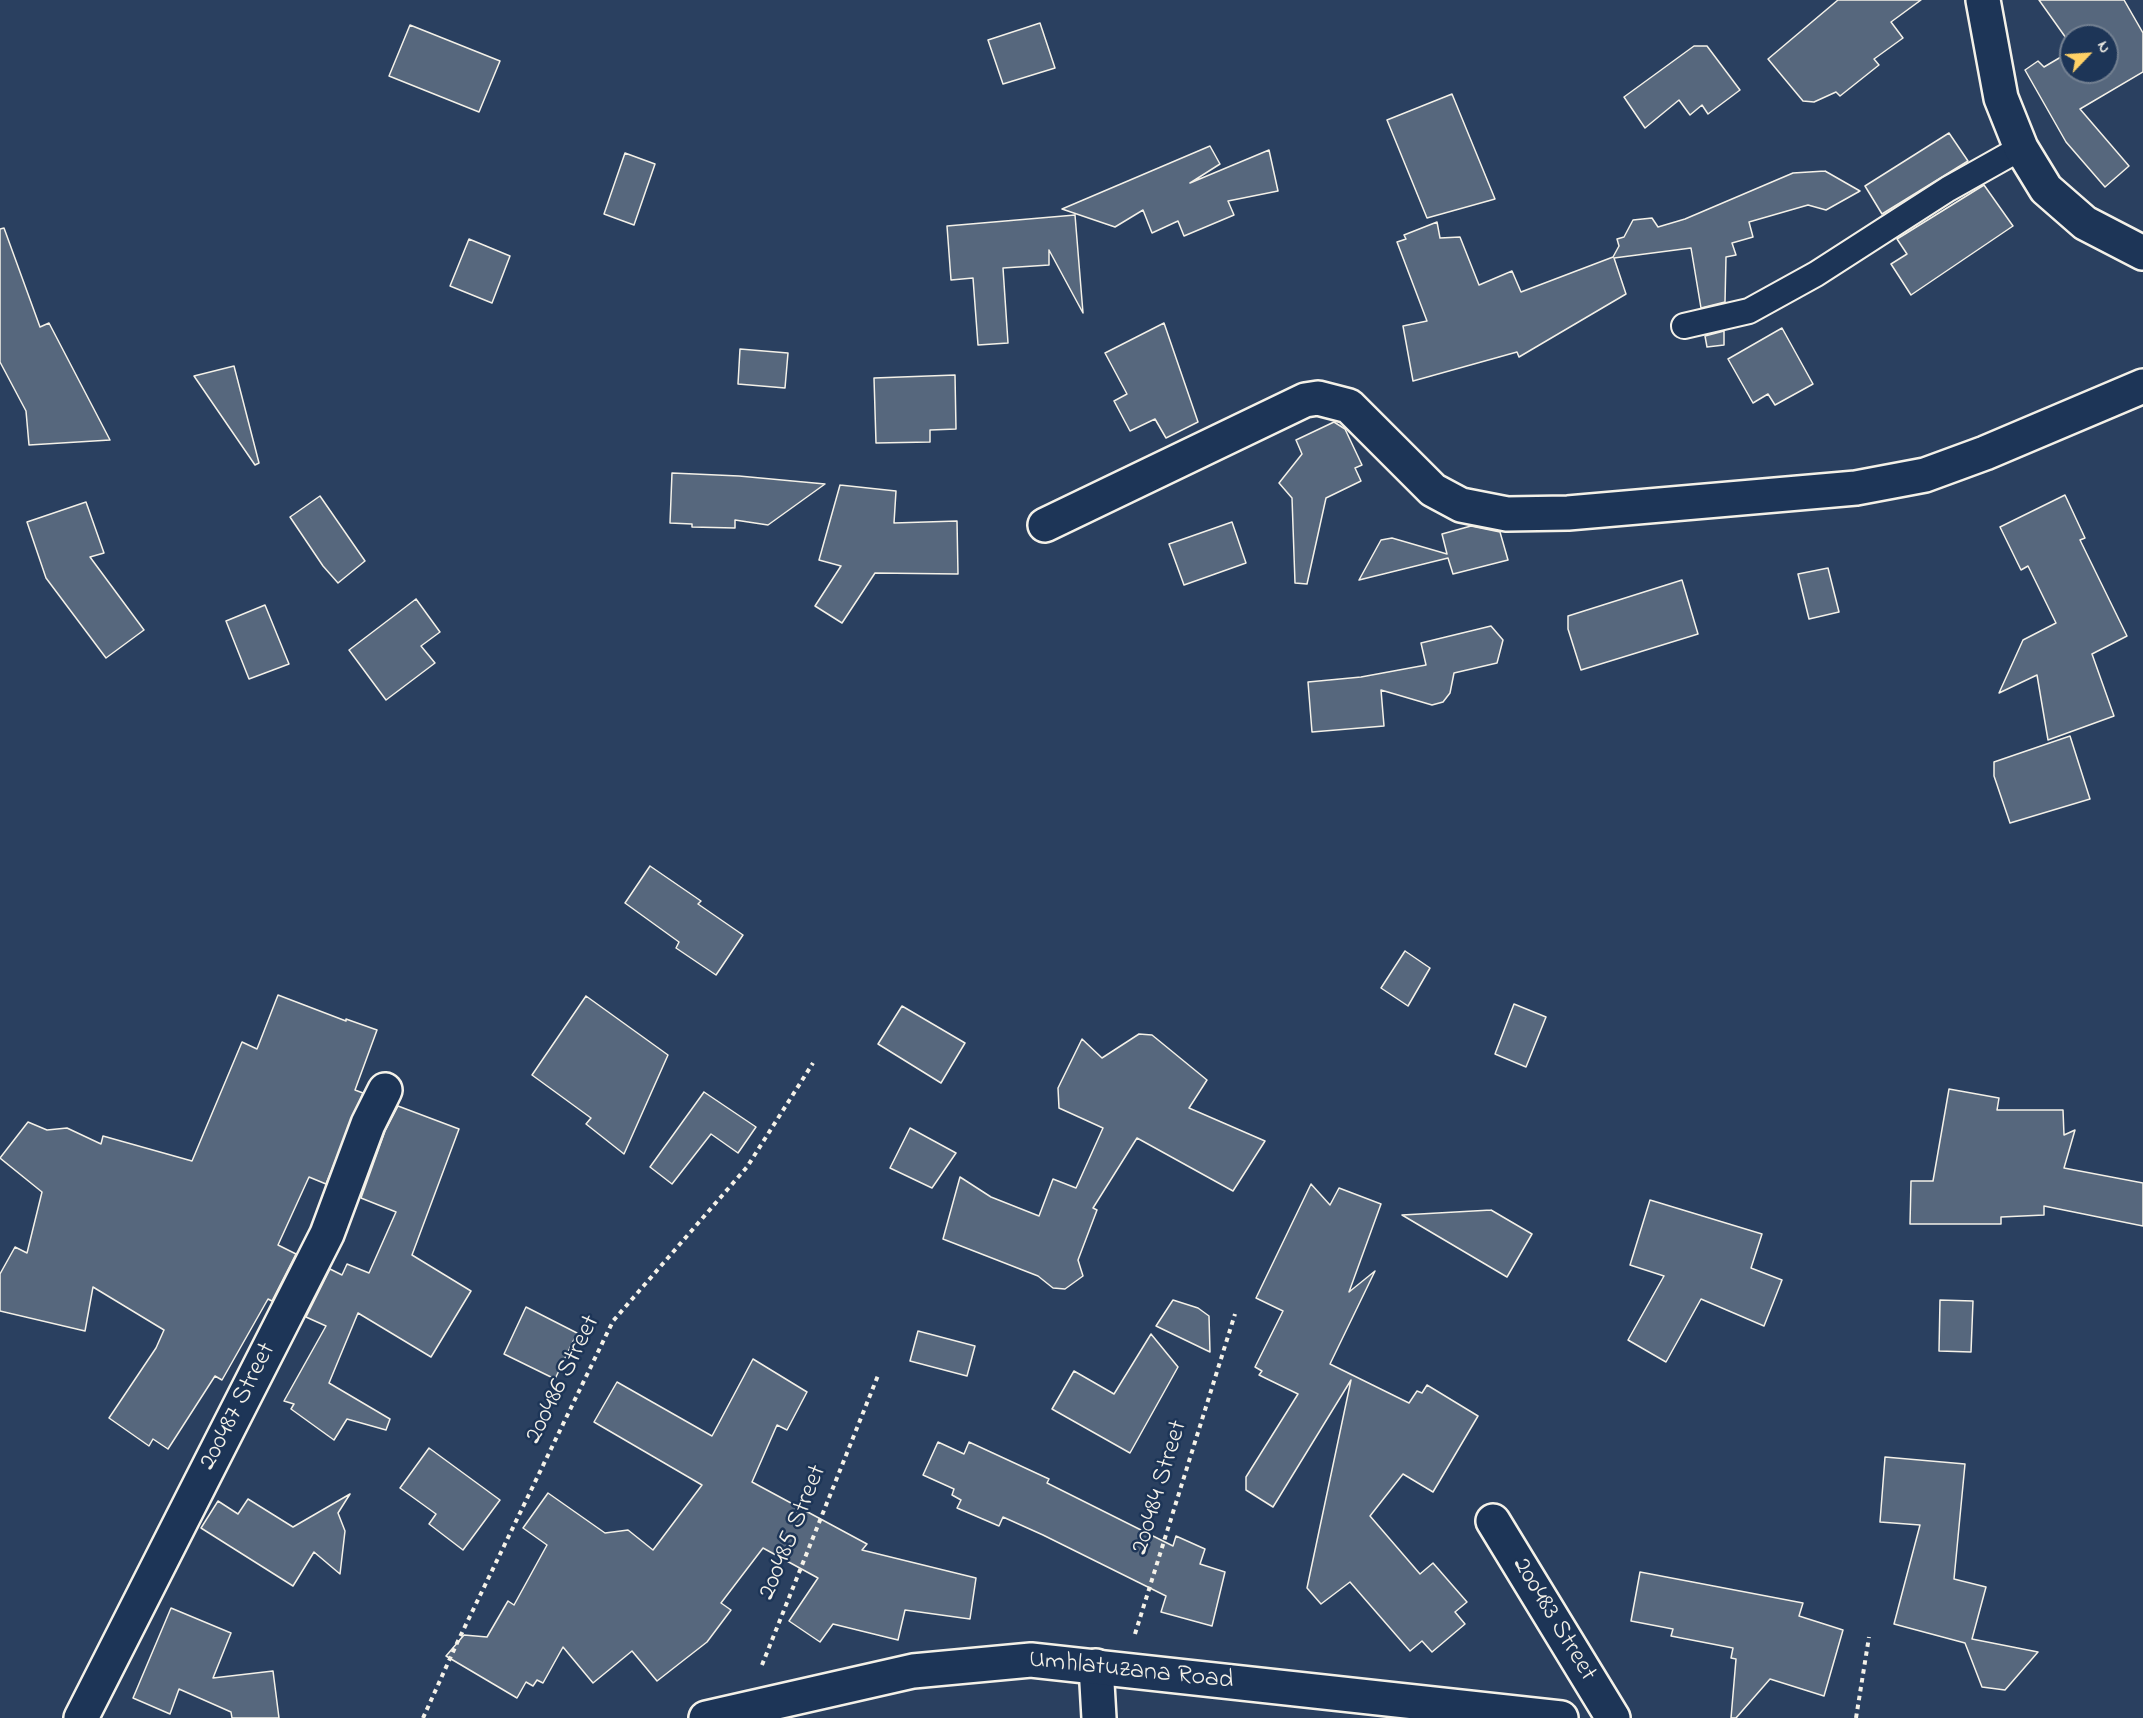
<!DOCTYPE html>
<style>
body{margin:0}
#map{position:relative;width:2143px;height:1718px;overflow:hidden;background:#2a4060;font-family:"Indie Flower",sans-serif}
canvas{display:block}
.north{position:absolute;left:2059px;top:24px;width:60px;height:60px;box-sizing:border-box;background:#1d3557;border:2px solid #738091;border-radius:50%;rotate:65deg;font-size:16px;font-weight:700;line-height:24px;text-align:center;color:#f4f1e8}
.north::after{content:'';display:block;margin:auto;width:21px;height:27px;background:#ffd166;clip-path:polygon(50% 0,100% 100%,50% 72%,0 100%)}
</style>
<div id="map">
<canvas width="2143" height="1718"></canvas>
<div class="north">N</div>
</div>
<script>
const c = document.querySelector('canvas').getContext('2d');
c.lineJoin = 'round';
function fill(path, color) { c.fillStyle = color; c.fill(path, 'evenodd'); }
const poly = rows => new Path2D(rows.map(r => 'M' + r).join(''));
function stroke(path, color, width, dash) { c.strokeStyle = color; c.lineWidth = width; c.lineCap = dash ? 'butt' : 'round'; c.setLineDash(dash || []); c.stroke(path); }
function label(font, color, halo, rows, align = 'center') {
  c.font = font + ' "Indie Flower",sans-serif'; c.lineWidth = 5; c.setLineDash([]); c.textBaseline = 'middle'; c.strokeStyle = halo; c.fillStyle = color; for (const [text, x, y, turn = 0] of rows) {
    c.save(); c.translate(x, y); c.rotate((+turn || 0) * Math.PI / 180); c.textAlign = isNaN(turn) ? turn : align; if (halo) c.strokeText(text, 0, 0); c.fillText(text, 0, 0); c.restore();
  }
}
const building = poly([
 [1838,0,1921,0,1891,22,1903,38,1874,59,1879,65,1840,96,1836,92,1814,102,1803,101,1768,59,1838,0],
 [2039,0,2124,0,2143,33,2143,72,2080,109,2129,166,2105,187,2066,142,2025,70,2038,61,2044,67,2071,51,2071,72,2107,72,2107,36,2071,36,2071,45,2039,0],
 [1040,23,1055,68,1003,84,988,40,1040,23],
 [410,25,500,61,479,112,389,76,410,25],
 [1694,46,1707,46,1740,90,1708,114,1702,105,1690,115,1679,100,1645,128,1624,97,1694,46],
 [1452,94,1495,199,1427,218,1387,120,1452,94],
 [1949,133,1968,161,1882,214,1865,186,1949,133],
 [1210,146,1220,164,1190,183,1269,150,1278,191,1228,201,1234,215,1184,236,1178,221,1152,233,1143,210,1115,227,1062,209,1210,146],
 [625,153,655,164,634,225,604,214,625,153],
 [1825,171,1860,191,1826,210,1808,205,1749,222,1753,237,1732,243,1736,255,1726,257,1725,302,1701,308,1691,248,1614,258,1626,294,1519,357,1517,352,1413,381,1403,326,1427,321,1397,242,1406,239,1404,235,1437,222,1440,238,1460,237,1479,285,1512,271,1521,292,1613,257,1619,246,1617,239,1624,237,1633,220,1652,218,1658,227,1685,219,1793,173,1825,171],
 [1984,185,2013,226,1911,295,1891,264,1907,254,1897,239,1984,185],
 [1075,215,1083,313,1049,250,1049,265,1003,268,1008,343,978,345,973,278,951,280,947,226,1075,215],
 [4,228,40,327,49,323,110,440,29,445,26,411,0,362,0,229,4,228],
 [469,239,510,256,492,303,450,286,469,239],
 [1164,323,1198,422,1166,438,1155,419,1130,431,1114,401,1127,394,1105,353,1164,323],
 [1782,328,1813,384,1775,405,1768,394,1753,403,1728,359,1782,328],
 [1724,331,1724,345,1707,347,1705,336,1724,331],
 [740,349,788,353,785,388,738,384,740,349],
 [234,366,259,463,255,465,194,376,234,366],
 [955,375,956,429,930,430,930,442,876,443,874,378,955,375],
 [1334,422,1345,429,1362,465,1355,468,1361,481,1326,498,1307,584,1295,583,1292,498,1279,483,1302,454,1296,440,1334,422],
 [672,473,739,476,825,484,768,525,735,520,735,528,692,527,692,524,670,523,672,473],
 [840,485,896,491,894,523,957,521,958,574,875,573,842,623,815,606,841,566,819,560,840,485],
 [2065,495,2085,538,2080,540,2127,636,2092,654,2114,716,2048,740,2037,675,1999,693,2023,640,2056,623,2028,566,2021,570,2000,527,2065,495],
 [320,496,365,561,338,583,323,566,290,517,320,496],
 [86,502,104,553,90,557,144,630,106,658,46,578,27,522,86,502],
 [1232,522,1246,563,1184,585,1169,544,1232,522],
 [1471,526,1500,532,1508,560,1453,574,1448,558,1359,580,1381,540,1392,538,1447,554,1442,534,1471,526],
 [1828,568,1839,612,1809,619,1798,574,1828,568],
 [1682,580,1698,634,1581,670,1568,629,1568,616,1682,580],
 [416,599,440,632,421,646,435,663,386,700,349,650,416,599],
 [265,605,289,664,249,679,226,621,265,605],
 [1491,626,1503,640,1497,663,1454,673,1450,693,1443,702,1432,705,1381,690,1384,726,1312,732,1308,682,1361,677,1426,665,1421,643,1491,626],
 [2070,736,2090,799,2010,823,1994,776,1994,762,2070,736],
 [650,866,701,901,698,904,743,935,716,975,676,948,679,942,625,903,650,866],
 [1405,951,1430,968,1408,1006,1381,988,1405,951],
 [278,995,346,1021,346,1019,377,1030,355,1090,363,1093,326,1184,309,1177,278,1245,296,1254,272,1301,268,1299,222,1380,215,1376,168,1449,153,1439,149,1446,109,1418,156,1348,164,1330,93,1287,85,1331,0,1311,0,1274,15,1247,27,1253,42,1192,0,1158,28,1122,47,1130,67,1128,101,1144,103,1136,192,1161,242,1042,257,1049,278,995],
 [586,996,668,1055,624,1154,586,1124,591,1118,532,1075,586,996],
 [1514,1004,1546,1017,1526,1067,1495,1054,1514,1004],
 [902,1006,965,1043,941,1083,878,1044,902,1006],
 [1139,1034,1152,1035,1207,1080,1189,1108,1265,1141,1233,1191,1137,1138,1093,1208,1097,1210,1078,1260,1083,1276,1065,1289,1053,1288,1038,1276,943,1239,960,1177,991,1197,1039,1216,1053,1179,1076,1188,1103,1128,1059,1108,1058,1088,1082,1039,1102,1058,1139,1034],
 [1949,1089,1999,1098,1997,1110,2063,1110,2064,1135,2075,1130,2064,1168,2143,1183,2143,1226,2044,1206,2044,1215,2001,1217,2001,1224,1910,1224,1911,1181,1933,1181,1949,1089],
 [704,1092,756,1127,738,1153,711,1134,672,1184,650,1167,704,1092],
 [398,1106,459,1129,412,1255,471,1291,431,1357,358,1313,329,1383,390,1419,386,1430,347,1419,334,1440,291,1409,294,1404,284,1401,326,1326,306,1317,330,1269,342,1275,347,1264,369,1273,396,1212,361,1198,385,1131,398,1106],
 [910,1128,956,1153,932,1188,890,1168,910,1128],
 [1311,1184,1330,1205,1339,1188,1381,1204,1349,1292,1375,1271,1330,1364,1409,1403,1417,1391,1422,1393,1427,1385,1478,1416,1433,1492,1403,1474,1370,1516,1420,1574,1433,1563,1467,1602,1455,1612,1465,1624,1432,1652,1422,1641,1410,1651,1350,1582,1321,1604,1307,1588,1351,1380,1273,1507,1246,1490,1246,1477,1298,1394,1259,1375,1262,1371,1255,1367,1283,1311,1256,1298,1311,1184],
 [1650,1200,1762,1234,1751,1268,1782,1280,1764,1326,1701,1299,1666,1362,1628,1340,1664,1276,1630,1265,1650,1200],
 [1491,1210,1532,1234,1507,1277,1402,1215,1491,1210],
 [1173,1300,1198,1308,1209,1316,1210,1352,1156,1326,1173,1300],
 [1940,1300,1973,1301,1971,1352,1939,1351,1940,1300],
 [526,1307,577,1333,555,1379,504,1354,526,1307],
 [918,1331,975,1346,967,1376,910,1361,918,1331],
 [1151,1334,1178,1367,1130,1453,1052,1409,1074,1371,1114,1394,1151,1334],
 [753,1359,807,1392,787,1430,777,1425,752,1482,867,1544,862,1550,976,1578,970,1619,905,1610,898,1640,833,1624,820,1642,789,1621,818,1578,763,1548,721,1603,731,1610,707,1642,657,1681,632,1651,593,1683,563,1647,543,1683,537,1680,533,1686,526,1682,517,1698,446,1656,464,1635,487,1637,508,1601,514,1605,547,1545,523,1528,548,1493,605,1533,628,1530,653,1550,702,1485,594,1422,617,1382,712,1436,753,1359],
 [938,1442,964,1454,969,1442,1049,1479,1047,1483,1173,1546,1176,1536,1205,1549,1200,1564,1225,1572,1212,1626,1161,1612,1166,1596,1043,1535,1003,1517,999,1526,957,1508,961,1500,952,1495,954,1489,923,1475,938,1442],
 [429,1448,500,1500,463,1550,429,1524,436,1514,400,1488,429,1448],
 [1885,1457,1965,1464,1954,1579,1986,1587,1972,1639,2038,1652,2005,1690,1982,1687,1965,1643,1894,1624,1920,1525,1880,1522,1885,1457],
 [350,1494,338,1513,345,1531,340,1574,314,1552,293,1586,201,1528,218,1501,238,1514,248,1499,293,1527,350,1494],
 [1640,1572,1803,1603,1799,1616,1843,1630,1824,1696,1770,1679,1736,1718,1731,1718,1736,1659,1731,1658,1733,1648,1671,1636,1673,1629,1631,1621,1640,1572],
 [171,1608,231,1633,213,1678,273,1671,279,1718,232,1718,231,1712,179,1689,170,1714,133,1698,171,1608]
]);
const path = poly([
 [1135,1634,1235,1314],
 [762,1665,879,1373],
 [423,1718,457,1643,613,1321,747,1167,813,1063],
 [1856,1718,1869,1637]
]);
const service = poly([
 [1684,326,1749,311,1816,274,1948,189,2021,148]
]);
const minor = poly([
 [1983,0,2001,98,2021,148,2046,189,2085,223,2143,253],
 [1045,525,1305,400,1318,398,1349,406,1433,490,1461,505,1507,514,1568,513,1856,488,1925,475,1985,453,2143,386],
 [1493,1521,1613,1718],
 [1096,1666,1099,1718],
 [81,1718,327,1234,368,1124,385,1090]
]);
const tertiary = poly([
 [706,1718,913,1671,1031,1660,1561,1718]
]);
const streetNames = [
 ["200486 Street",564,1380,-64],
 ["200487 Street",239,1407,-63],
 ["200484 Street",1161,1488,-73],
 ["200485 Street",794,1533,-68],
 ["200483 Street",1553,1620,59],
 ["Umhlatuzana Road",1131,1672,6]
];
fill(building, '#56677d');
stroke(building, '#f4f1e8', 1.5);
stroke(service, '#f4f1e8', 28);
stroke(minor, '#f4f1e8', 38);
stroke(tertiary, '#f4f1e8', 38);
stroke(path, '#f4f1e8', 4, [4.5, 4.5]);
stroke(service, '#1d3557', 24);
stroke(minor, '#1d3557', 33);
stroke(tertiary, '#1d3557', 33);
label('26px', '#f4f1e8', '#1d3557', streetNames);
</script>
